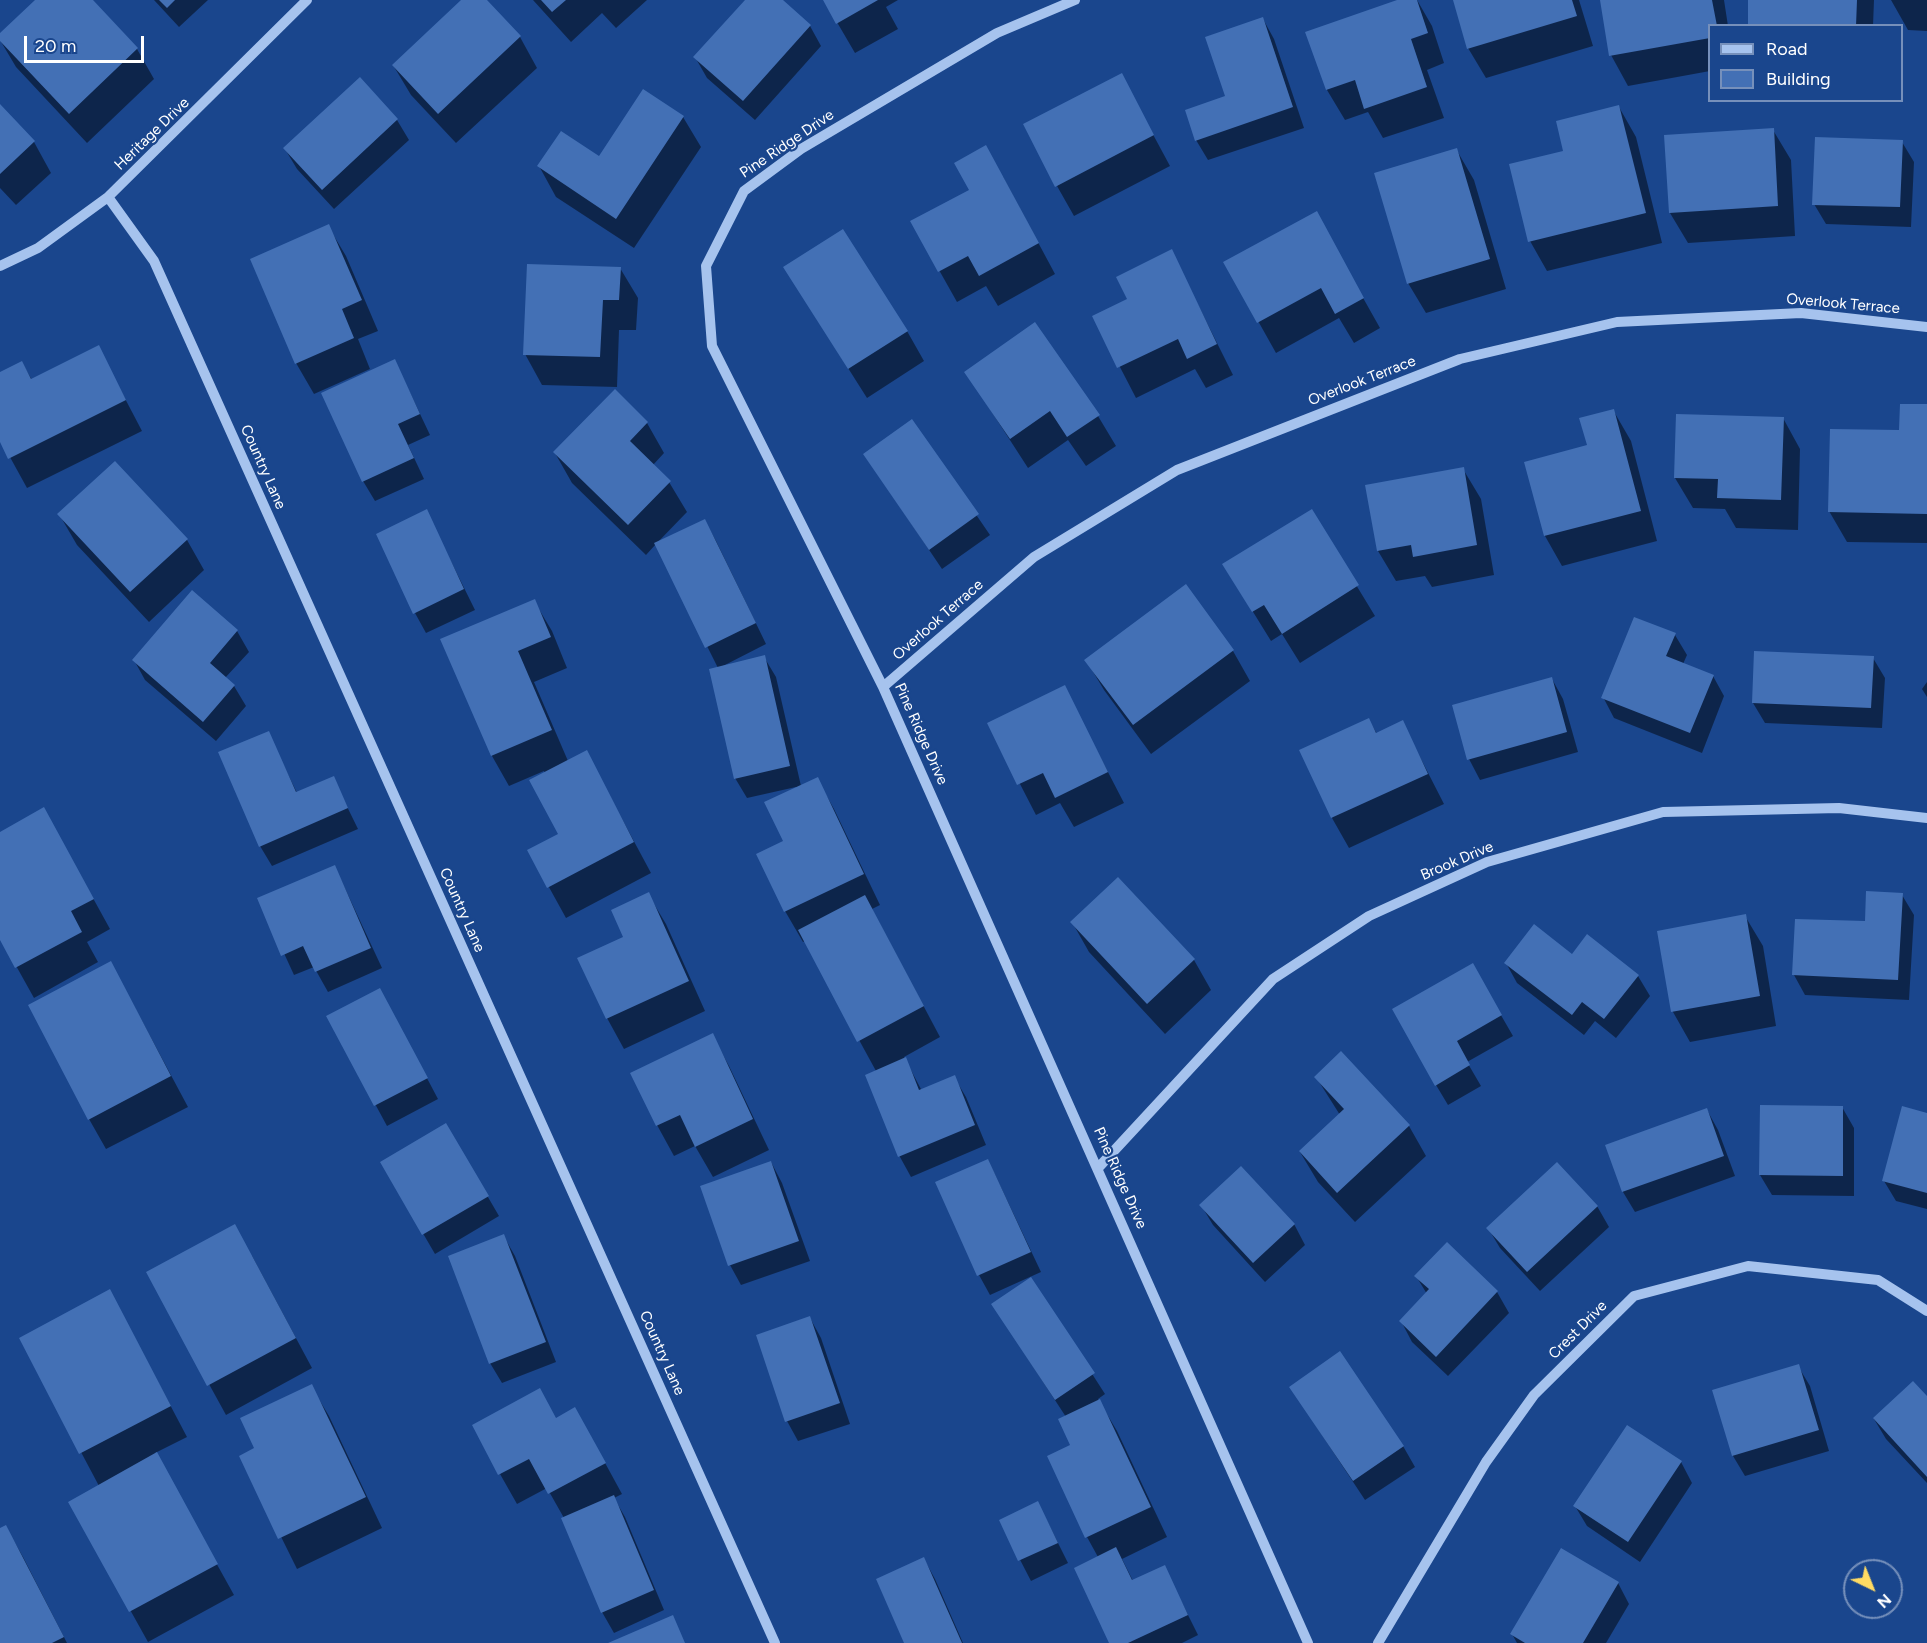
<!DOCTYPE html>
<style>
body{margin:0}
#map{position:relative;width:1927px;height:1643px;overflow:hidden;background:#1a468d;font-family:Figtree,sans-serif}
canvas{display:block}
.legend{position:absolute;left:1708px;top:24px;width:195px;height:78px;box-sizing:border-box;background:#1a468d;border:2px solid #7690bb;margin:0;padding:8px 10px;list-style:none;font-size:18px;color:#fff}
.legend li{display:flex;align-items:center;gap:12px;height:30px}
.legend b{width:30px;border:2px solid #7690bb}
.north{position:absolute;left:1843px;top:1559px;width:60px;height:60px;box-sizing:border-box;background:#1a468d;border:2px solid #7690bb;border-radius:50%;rotate:137deg;font-size:16px;font-weight:700;line-height:24px;text-align:center;color:#fff}
.north::after{content:'';display:block;margin:auto;width:21px;height:27px;background:#ffdb63;clip-path:polygon(50% 0,100% 100%,50% 72%,0 100%)}
.scale{position:absolute;left:24px;top:36px;width:120px;height:27px;box-sizing:border-box;border:3px solid #fff;border-top:0;padding-left:8px;font-size:18px;line-height:21px;white-space:nowrap;color:#fff;-webkit-text-stroke:4px #1a468d;paint-order:stroke}
</style>
<div id="map">
<canvas width="1927" height="1643"></canvas>
<ul class="legend">
<li><b style="height:8px;background:#a6c3ee"></b>Road</li>
<li><b style="height:16px;background:#4370b5"></b>Building</li>
</ul>
<div class="north">N</div>
<div class="scale">20 m</div>
</div>
<script>
const c = document.querySelector('canvas').getContext('2d');
c.lineJoin = 'round';
function fill(path, color) { c.fillStyle = color; c.fill(path, 'evenodd'); }
const poly = rows => new Path2D(rows.map(r => 'M' + r).join(''));
function stroke(path, color, width, dash) { c.strokeStyle = color; c.lineWidth = width; c.lineCap = dash ? 'butt' : 'round'; c.setLineDash(dash || []); c.stroke(path); }
function label(font, color, halo, rows, align = 'center') {
  c.font = font + ' Figtree,sans-serif'; c.lineWidth = 4.5; c.setLineDash([]); c.textBaseline = 'middle'; c.strokeStyle = halo; c.fillStyle = color; for (const [text, x, y, turn = 0] of rows) {
    c.save(); c.translate(x, y); c.rotate((+turn || 0) * Math.PI / 180); c.textAlign = isNaN(turn) ? turn : align; if (halo) c.strokeText(text, 0, 0); c.fillText(text, 0, 0); c.restore();
  }
}
const shadow = poly([
 [37,0,91,0,137,49,154,79,87,143,16,67,0,40,0,35],
 [154,0,208,0,179,27],
 [463,0,485,0,520,37,537,68,456,143,411,95,393,65],
 [533,0,647,0,616,28,602,13,571,42],
 [747,0,780,0,810,26,821,46,755,120,707,78,695,57],
 [824,0,898,0,886,7,898,29,855,53],
 [1402,0,1417,0,1432,26,1444,63,1427,70,1444,118,1383,138,1368,112,1345,120,1327,90,1307,33],
 [1454,0,1579,0,1593,46,1486,78,1468,48],
 [1608,0,1724,0,1728,26,1710,26,1710,71,1628,86,1611,55],
 [1750,0,1874,0,1873,26,1749,26],
 [1891,0,1927,0,1927,31,1908,30],
 [1263,19,1274,39,1304,128,1208,160,1196,140,1227,97],
 [1121,75,1170,166,1074,216,1057,186],
 [0,106,34,142,51,173,16,205,0,188],
 [1619,107,1636,137,1662,243,1547,271,1530,241,1565,152],
 [683,117,701,147,634,248,556,197,539,166,600,158],
 [397,120,409,140,334,209,297,169,285,149],
 [1773,130,1791,160,1795,236,1688,243,1670,213],
 [1902,142,1914,162,1911,227,1826,224,1814,204],
 [1456,149,1474,180,1506,289,1426,313,1408,283],
 [1003,177,1055,274,998,306,986,286,957,302,912,222],
 [328,226,346,256,378,331,358,339,370,369,314,394,296,363],
 [1331,241,1380,328,1354,343,1339,318,1276,353,1225,262],
 [1171,251,1233,375,1206,388,1195,369,1136,398,1094,317,1129,300],
 [620,268,638,298,636,330,619,330,617,387,542,385,525,354],
 [803,297,907,331,924,361,867,398],
 [98,347,142,431,27,488,0,439,0,373,22,363,32,380],
 [395,361,430,435,408,445,424,479,375,501,363,481],
 [966,372,1098,416,1116,446,1086,466,1068,440,1028,468],
 [1927,406,1927,543,1847,542,1829,511,1900,432],
 [1613,410,1631,441,1657,541,1562,566,1545,536,1526,463,1588,446],
 [1783,418,1800,449,1798,530,1736,528,1725,509,1693,508,1675,478],
 [912,421,990,535,942,569,865,455],
 [647,423,664,453,653,465,669,482,687,512,656,544,705,521,716,541,766,644,721,667,764,657,776,677,801,786,817,779,834,809,880,905,872,909,940,1037,904,1057,922,1091,954,1077,966,1097,986,1145,911,1177,900,1157,867,1075,876,1071,805,941,803,942,785,911,758,855,785,842,796,787,747,798,735,778,718,668,656,544,646,555,572,483,555,453],
 [1463,469,1481,499,1494,575,1432,587,1425,576,1396,581,1378,551],
 [426,511,475,610,426,633,415,613],
 [1311,511,1375,616,1300,663,1282,634,1271,641,1242,594],
 [59,514,187,540,204,570,149,622,77,545],
 [192,593,237,631,249,652,225,678,234,686,246,706,216,741,145,680,134,660],
 [534,601,552,631,567,668,534,682,568,761,586,752,651,873,566,918,529,851,560,835,545,773,544,771,509,786,492,756,442,640],
 [1675,635,1687,655,1683,664,1713,676,1724,696,1702,753,1614,718,1603,697],
 [1233,651,1250,681,1151,754,1104,690,1086,660],
 [1873,658,1885,678,1882,728,1765,723,1753,703],
 [1552,679,1563,699,1578,752,1480,780,1469,759],
 [1927,682,1927,697,1922,689],
 [1064,687,1124,803,1074,827,1060,803,1036,815,989,724],
 [1369,720,1377,734,1402,722,1444,804,1349,848,1332,818],
 [268,733,297,793,333,778,358,829,272,866,260,846],
 [0,833,61,840,110,929,87,942,98,962,34,998,0,937],
 [335,867,382,968,328,992,314,967,294,975,259,899],
 [1118,879,1194,960,1211,990,1165,1034,1089,952,1072,922],
 [648,894,666,924,705,1011,624,1049,607,1018,625,938],
 [1902,895,1914,915,1909,1000,1805,995,1794,975],
 [1745,916,1763,946,1776,1026,1690,1042,1673,1012,1659,932],
 [1572,956,1638,976,1650,996,1616,1038,1595,1021,1584,1035,1517,983,1506,963],
 [111,963,188,1107,106,1149,89,1119],
 [1472,965,1513,1036,1467,1062,1481,1086,1448,1105,1436,1085],
 [391,1010,438,1099,387,1126,328,1017],
 [712,1035,729,1066,769,1150,713,1177,695,1146,674,1156,657,1125],
 [1316,1077,1409,1126,1426,1156,1355,1222,1318,1182,1300,1152,1340,1115],
 [1761,1107,1842,1107,1854,1128,1854,1196,1772,1195,1760,1175],
 [1707,1110,1718,1130,1735,1176,1635,1212,1623,1192,1607,1146],
 [1927,1114,1927,1209,1896,1201,1884,1181],
 [446,1125,499,1216,435,1254,382,1163],
 [988,1160,1041,1272,990,1295,979,1275],
 [771,1162,782,1183,810,1261,741,1285,730,1265],
 [1201,1205,1294,1224,1305,1245,1265,1282,1213,1225],
 [1597,1206,1609,1227,1540,1291,1500,1248,1488,1228],
 [503,1235,515,1256,556,1362,502,1383,490,1363],
 [1447,1244,1497,1292,1509,1313,1448,1376,1412,1342,1401,1321,1427,1294,1416,1276],
 [252,1256,312,1368,226,1415,148,1273],
 [1031,1279,1105,1394,1098,1399,1117,1431,1167,1537,1122,1559,1133,1581,1164,1567,1198,1635,1182,1643,1111,1643,1098,1557,1087,1537,1066,1417,993,1305],
 [110,1291,187,1437,155,1453,234,1595,148,1642,70,1502,99,1486,21,1339],
 [810,1318,821,1338,850,1424,798,1441,787,1421],
 [1798,1366,1810,1386,1829,1451,1745,1476,1733,1456,1714,1391],
 [311,1386,329,1416,382,1528,297,1569,241,1456,256,1449],
 [1291,1388,1403,1446,1415,1467,1365,1500],
 [1927,1398,1927,1483,1886,1439,1874,1419],
 [556,1419,592,1439,622,1494,614,1498,625,1517,664,1610,614,1633,602,1612,564,1518,547,1488,517,1504,500,1474],
 [1681,1462,1692,1483,1640,1562,1587,1526,1575,1506],
 [1038,1503,1068,1563,1031,1581,1000,1521],
 [6,1527,23,1557,67,1643,0,1643,0,1530],
 [924,1559,935,1579,963,1643,906,1643],
 [1618,1583,1629,1604,1606,1643,1517,1643,1512,1634]
]);
const building = poly([
 [35,0,93,0,138,48,69,114,0,41,0,33],
 [159,0,175,0,167,8],
 [461,0,487,0,521,36,438,114,392,65],
 [541,0,566,0,552,12],
 [745,0,783,0,811,25,743,101,693,57],
 [823,0,878,0,836,24],
 [1397,0,1417,0,1428,33,1411,39,1427,87,1364,109,1355,80,1326,90,1305,32],
 [1453,0,1572,0,1577,16,1467,49],
 [1600,0,1712,0,1717,26,1710,26,1710,38,1609,56],
 [1748,0,1857,0,1856,26,1748,26],
 [1263,17,1293,107,1195,141,1185,110,1225,96,1205,37],
 [1122,73,1154,135,1055,187,1023,124],
 [360,77,398,119,322,190,283,148],
 [643,89,684,116,616,219,537,166,561,131,599,156],
 [0,104,35,141,0,174],
 [1619,105,1646,213,1528,242,1509,164,1563,151,1556,121],
 [1774,128,1778,206,1669,213,1664,135],
 [1815,137,1903,140,1900,207,1812,205],
 [986,145,1039,243,979,276,968,256,938,272,910,221,969,190,954,163],
 [1457,148,1490,259,1407,284,1374,173],
 [1317,211,1364,298,1335,314,1321,288,1257,323,1223,262],
 [329,224,362,300,342,309,354,338,295,364,250,259],
 [843,229,908,331,848,369,783,267],
 [1172,249,1217,344,1187,359,1178,339,1117,368,1092,316,1127,299,1116,277],
 [527,264,621,267,619,300,603,300,600,357,523,355],
 [1035,322,1100,415,1067,437,1050,411,1010,439,964,372],
 [99,345,126,400,8,459,0,442,0,372,22,361,31,379],
 [395,359,420,414,398,424,414,458,362,482,321,393],
 [615,389,648,422,630,441,671,481,628,525,553,452],
 [1900,404,1927,404,1927,514,1828,512,1830,429,1899,430],
 [1614,409,1641,511,1544,536,1524,462,1587,445,1579,418],
 [1676,414,1784,417,1781,500,1717,498,1718,479,1674,478],
 [912,419,979,514,929,550,863,454],
 [115,461,188,539,130,592,57,514],
 [1464,467,1477,545,1413,557,1411,545,1377,551,1365,485],
 [427,509,464,589,413,614,376,534],
 [1312,509,1359,585,1282,634,1264,605,1252,612,1222,564],
 [705,519,756,623,705,648,654,543],
 [1186,584,1234,650,1133,725,1084,660],
 [192,590,238,630,210,663,235,685,203,722,132,660],
 [535,599,551,637,518,651,552,730,491,756,440,639],
 [1634,617,1676,633,1666,656,1714,675,1690,733,1601,698],
 [1754,651,1874,656,1871,708,1752,703],
 [765,655,790,766,734,779,709,669],
 [1552,677,1567,732,1467,760,1452,705],
 [1065,685,1108,772,1055,798,1043,773,1017,785,987,723],
 [1369,718,1376,733,1403,720,1428,774,1331,818,1299,750],
 [269,731,296,792,334,776,348,808,259,847,218,752],
 [587,750,634,842,547,888,527,850,558,834,529,780],
 [818,777,864,874,784,912,756,854,783,841,764,802],
 [44,807,94,899,71,911,82,932,15,968,0,940,0,832],
 [335,865,371,948,315,972,303,946,281,956,257,898],
 [1118,877,1195,959,1147,1004,1070,922],
 [1866,891,1903,893,1898,980,1792,975,1795,919,1865,921],
 [649,892,689,981,606,1019,577,958,623,937,611,910],
 [865,895,924,1006,857,1042,798,930],
 [1746,914,1760,996,1671,1012,1657,931],
 [1534,924,1572,954,1587,934,1639,975,1604,1019,1582,1002,1572,1015,1504,963],
 [111,961,171,1076,88,1120,28,1005],
 [1473,963,1502,1015,1457,1041,1470,1065,1435,1086,1392,1009],
 [380,988,428,1078,374,1106,326,1016],
 [713,1033,753,1119,695,1147,680,1115,656,1126,630,1073],
 [1341,1051,1410,1125,1337,1193,1299,1151,1344,1109,1314,1077],
 [906,1057,919,1090,955,1075,975,1125,898,1157,865,1075],
 [1760,1105,1843,1106,1843,1176,1759,1175],
 [1902,1106,1927,1113,1927,1193,1882,1181],
 [1707,1108,1724,1156,1622,1192,1605,1145],
 [446,1123,489,1196,422,1235,380,1162],
 [988,1159,1031,1252,977,1276,935,1182],
 [771,1161,799,1241,728,1266,700,1186],
 [1557,1162,1598,1206,1527,1272,1486,1228],
 [1241,1166,1295,1224,1253,1263,1199,1205],
 [235,1224,296,1338,207,1386,146,1272],
 [504,1234,546,1342,489,1364,448,1256],
 [1447,1242,1498,1291,1436,1357,1399,1321,1429,1289,1414,1276],
 [1031,1277,1095,1373,1055,1400,991,1304],
 [110,1289,171,1406,79,1454,19,1338],
 [810,1316,840,1403,785,1422,756,1335],
 [1340,1351,1404,1446,1353,1481,1289,1387],
 [1799,1364,1819,1430,1732,1456,1712,1390],
 [1913,1381,1927,1396,1927,1477,1873,1418],
 [312,1384,366,1497,278,1539,239,1456,254,1448,240,1418],
 [540,1388,556,1418,575,1407,606,1463,548,1494,529,1459,498,1475,472,1425],
 [1100,1399,1151,1507,1085,1538,1047,1456,1070,1445,1058,1419],
 [1627,1425,1682,1461,1628,1542,1573,1506],
 [157,1452,218,1564,129,1612,68,1502],
 [614,1495,654,1590,601,1613,561,1518],
 [1038,1501,1058,1543,1018,1561,999,1520],
 [6,1525,64,1637,52,1643,0,1643,0,1528],
 [1116,1547,1132,1580,1165,1565,1188,1615,1128,1643,1109,1643,1074,1568],
 [1561,1548,1619,1582,1583,1643,1525,1643,1510,1634],
 [924,1557,962,1643,904,1643,876,1579],
 [673,1615,685,1643,608,1643]
]);
const minor = poly([
 [1075,0,997,33,801,149,744,191,706,266,712,346,883,687,1308,1643],
 [108,197,154,261,775,1643],
 [0,266,38,248,108,197,307,0],
 [883,687,1034,557,1177,470,1460,359,1617,322,1801,313,1927,327],
 [1099,1167,1273,979,1369,916,1487,862,1663,812,1839,808,1927,818],
 [1378,1643,1486,1462,1534,1395,1634,1296,1748,1266,1878,1280,1927,1311]
]);
const streetNames = [
 ["Heritage Drive",152,134,-44],
 ["Pine Ridge Drive",787,144,-34],
 ["Overlook Terrace",1843,304,5],
 ["Overlook Terrace",1362,381,-21],
 ["Country Lane",263,467,66],
 ["Overlook Terrace",938,620,-41],
 ["Pine Ridge Drive",921,734,66],
 ["Brook Drive",1457,861,-23],
 ["Country Lane",462,910,66],
 ["Pine Ridge Drive",1120,1178,66],
 ["Crest Drive",1578,1330,-45],
 ["Country Lane",662,1353,66]
];
fill(shadow, '#0007');
fill(building, '#4370b5');
stroke(minor, '#a6c3ee', 10);
label('15px', '#fff', '#1a468d', streetNames);
</script>
